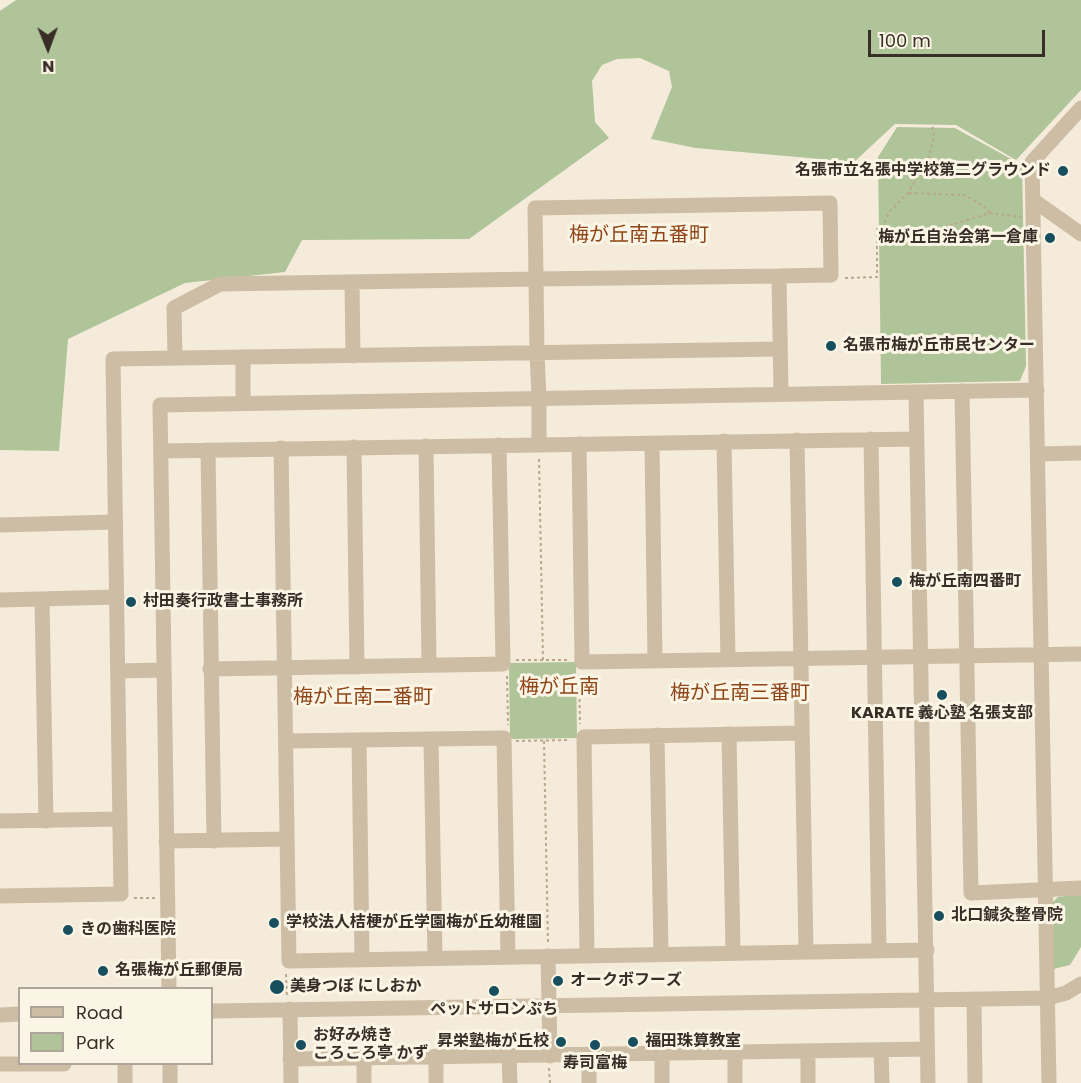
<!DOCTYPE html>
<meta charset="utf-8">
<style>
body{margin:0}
#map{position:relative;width:1081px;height:1083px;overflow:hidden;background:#f4ebda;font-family:Poppins,sans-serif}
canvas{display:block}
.legend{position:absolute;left:18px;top:987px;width:195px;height:78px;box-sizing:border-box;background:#fbf5e6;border:2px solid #ada59a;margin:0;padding:8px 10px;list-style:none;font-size:18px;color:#382e27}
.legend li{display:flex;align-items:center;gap:12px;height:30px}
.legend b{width:30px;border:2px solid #ada59a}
.north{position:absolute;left:18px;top:18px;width:60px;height:60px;-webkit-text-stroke:4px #fbf5e6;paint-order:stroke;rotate:179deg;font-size:16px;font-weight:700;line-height:24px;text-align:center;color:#382e27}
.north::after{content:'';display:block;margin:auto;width:21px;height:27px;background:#382e27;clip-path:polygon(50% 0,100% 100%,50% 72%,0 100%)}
.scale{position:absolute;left:868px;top:30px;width:177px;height:27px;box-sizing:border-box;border:3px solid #382e27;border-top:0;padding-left:8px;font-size:18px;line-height:21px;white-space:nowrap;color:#382e27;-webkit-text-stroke:4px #fbf5e6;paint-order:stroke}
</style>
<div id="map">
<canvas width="1081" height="1083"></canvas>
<ul class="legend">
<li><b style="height:8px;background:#cdbda4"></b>Road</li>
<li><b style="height:16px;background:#afc498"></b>Park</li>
</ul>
<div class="north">N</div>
<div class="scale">100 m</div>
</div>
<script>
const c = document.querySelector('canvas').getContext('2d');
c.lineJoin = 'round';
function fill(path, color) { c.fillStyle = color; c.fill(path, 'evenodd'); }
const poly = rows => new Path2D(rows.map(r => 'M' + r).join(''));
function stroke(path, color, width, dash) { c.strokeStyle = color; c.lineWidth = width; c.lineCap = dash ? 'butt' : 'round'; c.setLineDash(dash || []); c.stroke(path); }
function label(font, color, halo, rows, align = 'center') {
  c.font = font + ' Poppins,"Noto Sans JP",sans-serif'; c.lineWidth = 6; c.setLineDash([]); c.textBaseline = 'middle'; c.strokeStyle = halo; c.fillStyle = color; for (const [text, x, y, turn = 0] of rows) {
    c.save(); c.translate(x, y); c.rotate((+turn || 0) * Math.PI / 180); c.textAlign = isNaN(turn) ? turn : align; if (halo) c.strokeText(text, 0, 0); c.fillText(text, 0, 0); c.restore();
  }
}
const green = poly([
 [16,0,1081,0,1081,90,1016,160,956,125,895,124,854,162,696,148,651,139,672,87,669,71,640,58,617,59,602,65,592,81,595,122,609,138,469,239,302,240,285,272,185,283,68,339,59,451,0,450,0,11],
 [897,127,955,128,1022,165,1026,366,1020,381,881,384,878,157],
 [576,662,577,738,510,739,509,663],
 [1081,894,1081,947,1070,965,1053,969,1051,904,1058,897]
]);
const path = poly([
 [909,193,964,195,984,206,990,213],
 [882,228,889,212,908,193,928,159,934,136,932,124],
 [845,278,877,277,877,227,903,233,929,232,990,213,1021,217],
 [539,459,543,660],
 [516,660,570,660],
 [579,675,580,724],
 [507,676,508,725],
 [516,741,570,740],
 [544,741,548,944],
 [134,898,155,898],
 [286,974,287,998],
 [549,1068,550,1083]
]);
const minor = poly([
 [1033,200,1081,234],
 [779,276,781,394],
 [352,282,353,356],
 [243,357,243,403],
 [175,358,174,308,220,284,536,279,779,276,831,275,830,203,535,208,536,279,537,353,539,398,539,444],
 [962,391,971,893,1081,888],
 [916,392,928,1083],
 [871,439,879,950],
 [797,440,806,951],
 [724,441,728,660],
 [652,443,655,661],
 [579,444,582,662,1081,654],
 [426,446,429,665],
 [354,447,357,667],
 [281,448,289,961,927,950],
 [208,450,214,841],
 [161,451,917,439],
 [1038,454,1081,453],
 [0,525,115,522],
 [42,599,46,821],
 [0,600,117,597],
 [210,669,503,664,499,445],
 [118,671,163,670],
 [729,734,733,953],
 [657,735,661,954],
 [359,740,362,959],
 [431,740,435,958],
 [286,741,504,738,508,957],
 [0,821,120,819],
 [166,841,287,839],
 [0,896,121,894,113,359,780,349],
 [587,955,584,737,802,733],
 [548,956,550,1056],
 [169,988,160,405,1037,390],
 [974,999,975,1083],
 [290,1009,291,1083],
 [212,1011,1048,998,1066,993,1081,984],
 [0,1015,20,1014],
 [881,1050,882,1083],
 [808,1051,808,1083],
 [735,1052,735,1083],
 [662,1053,662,1083],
 [589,1055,589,1083],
 [436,1056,436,1083],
 [509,1056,510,1083],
 [364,1058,364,1083],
 [290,1059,927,1049],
 [0,1064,64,1064],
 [125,1064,125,1083],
 [170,1064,170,1083],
 [1049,1083,1032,162,1081,108]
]);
const markers = [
 [1063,171,6,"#184f5e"],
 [1050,238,6,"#184f5e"],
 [831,346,6,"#184f5e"],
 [897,582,6,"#184f5e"],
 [131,602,6,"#184f5e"],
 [942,695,6,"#184f5e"],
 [939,916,6,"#184f5e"],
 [274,923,6,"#184f5e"],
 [68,930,6,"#184f5e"],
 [103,971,6,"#184f5e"],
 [558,981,6,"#184f5e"],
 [277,987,8,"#184f5e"],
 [494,991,6,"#184f5e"],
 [561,1042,6,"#184f5e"],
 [633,1042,6,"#184f5e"],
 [301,1045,6,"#184f5e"],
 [595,1045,6,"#184f5e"]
];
const poiNames = [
 ["名張市立名張中学校第二グラウンド",1051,171,"right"],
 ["梅が丘自治会第一倉庫",1038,238,"right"],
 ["名張市梅が丘市民センター",843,346],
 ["梅が丘南四番町",909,582],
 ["村田奏行政書士事務所",143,602],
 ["KARATE 義心塾 名張支部",942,714,"center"],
 ["北口鍼灸整骨院",951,916],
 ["学校法人桔梗が丘学園梅が丘幼稚園",286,923],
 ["きの歯科医院",80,930],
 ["名張梅が丘郵便局",115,971],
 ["オークボフーズ",570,981],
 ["美身つぼ にしおか",290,987],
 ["ペットサロンぷち",494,1010,"center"],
 ["お好み焼き",313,1036],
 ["ころころ亭 かず",313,1054],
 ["昇栄塾梅が丘校",549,1042,"right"],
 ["福田珠算教室",645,1042],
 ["寿司富梅",595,1064,"center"]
];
const quarterNames = [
 ["梅が丘南五番町",639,236],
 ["梅が丘南",559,688],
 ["梅が丘南三番町",740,694],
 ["梅が丘南二番町",363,698]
];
fill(green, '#afc498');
stroke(path, '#b9a78e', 2, [3, 3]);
stroke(minor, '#cdbda4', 15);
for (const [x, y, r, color] of markers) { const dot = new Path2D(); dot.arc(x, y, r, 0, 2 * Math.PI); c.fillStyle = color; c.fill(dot); stroke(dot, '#fbf5e6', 2); }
label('bold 16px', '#382e27', '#fbf5e6', poiNames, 'left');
label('20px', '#8f4518', '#fbf5e6', quarterNames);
</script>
